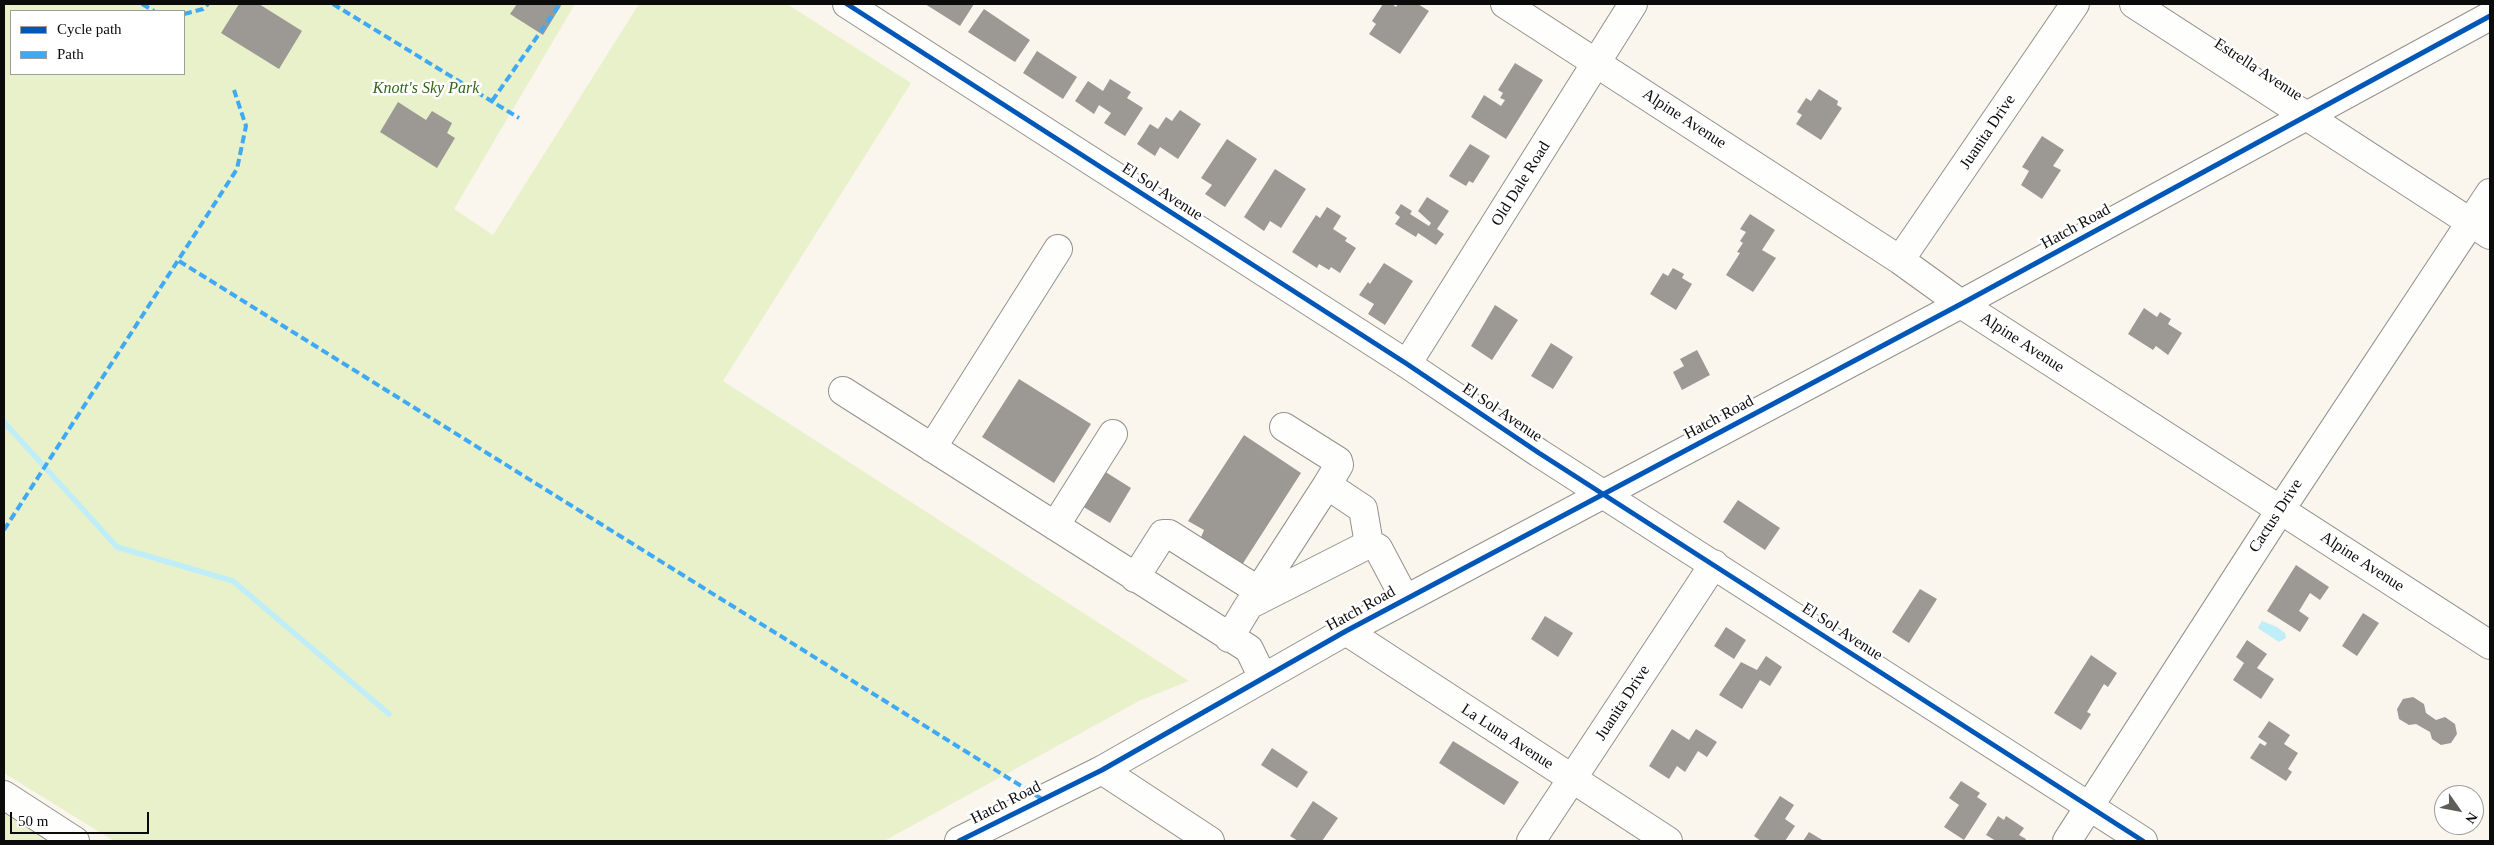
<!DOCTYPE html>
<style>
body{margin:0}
#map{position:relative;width:2494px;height:845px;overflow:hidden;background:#faf6ed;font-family:"Times New Roman",serif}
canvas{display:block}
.frame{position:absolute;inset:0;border:5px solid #0b0b0b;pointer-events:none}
.legend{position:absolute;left:10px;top:10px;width:175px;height:65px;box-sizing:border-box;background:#fff;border:1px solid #9d9d9d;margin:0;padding:6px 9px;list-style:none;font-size:15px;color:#0b0b0b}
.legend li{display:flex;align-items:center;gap:10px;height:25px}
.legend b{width:25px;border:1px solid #9d9d9d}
.north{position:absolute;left:2434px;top:785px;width:50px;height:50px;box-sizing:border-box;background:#fff;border:1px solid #9d9d9d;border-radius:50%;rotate:123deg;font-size:14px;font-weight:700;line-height:20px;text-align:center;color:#0b0b0b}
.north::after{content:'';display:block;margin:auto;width:18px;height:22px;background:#5f5d5a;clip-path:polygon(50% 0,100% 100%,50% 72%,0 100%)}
.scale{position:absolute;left:10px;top:812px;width:139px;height:22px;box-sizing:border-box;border:2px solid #0b0b0b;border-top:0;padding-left:6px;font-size:15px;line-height:18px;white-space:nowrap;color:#0b0b0b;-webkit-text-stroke:4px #fff;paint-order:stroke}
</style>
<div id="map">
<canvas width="2494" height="845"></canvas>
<div class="frame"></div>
<ul class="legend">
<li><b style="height:6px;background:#0057b8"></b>Cycle path</li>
<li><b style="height:6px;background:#3fa9f5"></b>Path</li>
</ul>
<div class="north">N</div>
<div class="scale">50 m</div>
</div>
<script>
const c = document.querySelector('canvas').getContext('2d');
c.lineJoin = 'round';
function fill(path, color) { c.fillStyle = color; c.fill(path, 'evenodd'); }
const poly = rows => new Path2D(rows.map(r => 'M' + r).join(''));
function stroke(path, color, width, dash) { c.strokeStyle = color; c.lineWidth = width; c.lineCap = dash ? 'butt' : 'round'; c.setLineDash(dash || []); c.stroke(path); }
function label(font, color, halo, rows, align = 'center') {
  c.font = font + ' "Times New Roman",serif'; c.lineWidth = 5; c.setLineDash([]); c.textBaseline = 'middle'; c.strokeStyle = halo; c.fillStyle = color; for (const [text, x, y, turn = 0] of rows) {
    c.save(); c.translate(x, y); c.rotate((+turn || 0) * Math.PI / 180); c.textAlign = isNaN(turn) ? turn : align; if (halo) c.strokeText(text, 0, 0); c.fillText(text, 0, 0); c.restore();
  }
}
const green = poly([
 [4,4,575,4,454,209,493,235,639,4,787,4,911,83,723,381,1189,681,1141,700,884,841,114,841,4,773],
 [11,11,184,11,184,74,11,74],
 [4,813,49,841,4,841]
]);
const water = poly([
 [2262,621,2277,627,2285,633,2286,638,2279,642,2259,629,2258,627]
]);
const stream = poly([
 [4,422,117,547,233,581,389,714]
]);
const building = poly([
 [239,4,259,4,302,31,279,69,221,33],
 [517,4,562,4,543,35,510,14],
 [925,4,974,4,960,26],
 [1383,4,1392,4,1396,7,1398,4,1418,4,1429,11,1400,54,1369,34,1376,24,1372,21],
 [984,9,1030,40,1015,62,968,32],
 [1037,51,1077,77,1063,99,1023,73],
 [1515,63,1543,80,1506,139,1471,117,1484,95,1501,106,1505,100,1500,98,1503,93,1498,90],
 [1110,79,1131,92,1127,98,1143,108,1125,136,1104,123,1111,113,1099,105,1094,114,1075,101,1088,81,1103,91],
 [1819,89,1838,101,1837,105,1842,108,1821,140,1796,124,1802,115,1797,112,1806,98,1811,101],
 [398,102,426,120,432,111,452,123,447,133,455,138,437,168,380,132],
 [1180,110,1201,124,1178,159,1160,147,1155,156,1137,144,1150,124,1158,129,1166,117,1172,121],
 [2042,136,2064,150,2053,166,2061,170,2042,199,2021,185,2029,171,2022,167],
 [1227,139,1257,159,1225,207,1205,194,1212,185,1201,178],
 [1470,144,1490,156,1473,183,1469,181,1466,186,1449,176],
 [1275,169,1306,189,1281,228,1270,221,1264,231,1244,217],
 [1427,197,1449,211,1437,229,1444,234,1436,245,1418,233,1416,237,1395,224,1400,217,1395,213,1401,204,1412,211,1410,214,1429,226,1431,223,1418,211],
 [1327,207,1341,216,1333,229,1347,238,1345,241,1356,248,1340,273,1331,267,1329,270,1319,264,1317,268,1292,252,1316,215,1320,218],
 [1750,214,1775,230,1762,250,1776,258,1753,292,1726,275,1740,253,1737,252,1743,243,1740,241,1746,232,1740,229],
 [1384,263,1413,281,1385,325,1368,314,1374,304,1359,295,1368,282,1370,284],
 [1673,268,1684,274,1682,278,1692,284,1676,310,1650,294,1663,273,1668,276],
 [1495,305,1518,320,1492,360,1471,346],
 [2144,308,2157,317,2160,312,2171,319,2168,324,2182,333,2168,355,2156,346,2153,350,2128,334],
 [1551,343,1573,357,1553,389,1531,376],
 [1697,350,1710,375,1682,390,1673,372,1684,366,1680,359],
 [1019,379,1091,424,1054,483,982,437],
 [1244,435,1301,473,1240,568,1199,542,1204,530,1188,521],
 [1104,471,1131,488,1110,523,1082,506],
 [1738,500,1780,528,1765,550,1723,522],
 [2296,565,2329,587,2320,600,2310,593,2299,611,2309,618,2300,632,2267,611],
 [1920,589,1937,599,1909,643,1892,632],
 [2363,613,2379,623,2357,656,2342,646],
 [1545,616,1573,633,1558,657,1531,639],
 [1726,627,1746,640,1734,659,1714,646],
 [2247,640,2267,654,2257,668,2274,679,2261,699,2233,680,2244,663,2236,657],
 [2091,655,2117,673,2108,687,2104,684,2087,712,2091,714,2081,730,2054,713],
 [1766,656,1782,667,1770,686,1760,680,1742,709,1719,695,1741,662,1757,670],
 [2413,697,2424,704,2426,713,2436,720,2445,717,2455,724,2457,734,2451,743,2441,745,2432,739,2430,732,2416,724,2409,725,2399,719,2397,709,2403,699],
 [2269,721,2290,735,2284,744,2298,753,2288,769,2292,772,2286,781,2250,758,2260,743,2265,746,2267,743,2258,737],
 [1672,729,1689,740,1696,729,1717,742,1707,757,1698,751,1685,772,1677,766,1669,779,1649,766],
 [1453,741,1519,782,1504,805,1439,763],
 [1272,748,1308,772,1297,788,1261,765],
 [1961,781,1980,793,1977,797,1987,804,1964,840,1944,827,1959,805,1949,798],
 [1780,796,1794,805,1785,819,1795,826,1785,841,1761,841,1754,836],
 [1313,801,1338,818,1322,841,1298,841,1290,836],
 [1998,816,2004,820,2006,816,2024,828,2019,835,2026,839,2025,841,1996,841,1986,835],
 [1809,832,1824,841,1803,841]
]);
const minor = poly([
 [847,4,1407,364,1539,453,2143,841],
 [1505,4,1900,260,1961,304,2490,645],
 [2134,4,2490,235],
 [1900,260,2075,4],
 [1407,364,1633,4],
 [843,391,1249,649,1263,678],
 [1284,427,1338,461,1339,465,1327,485],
 [932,448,1058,249],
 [1055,526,1113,434],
 [1135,578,1163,534,1169,534,1259,591],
 [1250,604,1327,485,1363,509,1369,544],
 [1346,631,1668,841],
 [1229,638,1249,605,1369,544,1378,548,1405,599],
 [1102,770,1210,841],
 [4,795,75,841],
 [959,841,1102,770,1346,631,1961,304,2490,16],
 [1531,841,1714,564],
 [2067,841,2281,509,2490,193]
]);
const quiet = poly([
 [142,4,154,11],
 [333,4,519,118],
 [184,14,203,9,208,4],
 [492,101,560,4],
 [179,261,1042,799],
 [4,530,237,169,246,126,234,90]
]);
const cycleway = poly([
 [847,4,1407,364,1539,453,2143,841],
 [959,841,1102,770,1346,631,1961,304,2490,16]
]);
const streetNames = [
 ["Estrella Avenue",2258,70,33],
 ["Alpine Avenue",1684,119,33],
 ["Juanita Drive",1988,132,-56],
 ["Old Dale Road",1521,184,-58],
 ["El Sol Avenue",1162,192,33],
 ["Hatch Road",2076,227,-29],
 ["Alpine Avenue",2022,343,33],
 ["El Sol Avenue",1502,413,34],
 ["Hatch Road",1719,418,-28],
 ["Cactus Drive",2276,516,-57],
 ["Alpine Avenue",2362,562,33],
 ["Hatch Road",1361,609,-29],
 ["El Sol Avenue",1842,632,33],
 ["Juanita Drive",1623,703,-57],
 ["La Luna Avenue",1507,737,33],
 ["Hatch Road",1006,803,-27]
];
const parkNames = [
 ["Knott's Sky Park",426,89]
];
fill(green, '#e8f1ca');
fill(water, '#c0eef8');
stroke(stream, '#c0eef8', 5.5);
fill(building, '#9c9894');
stroke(minor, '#93918d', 30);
stroke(minor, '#fefefc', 28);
stroke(quiet, '#3fa9f5', 4, [8, 4]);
stroke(cycleway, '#0057b8', 5);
label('16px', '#0b0b0b', '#fff', streetNames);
label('italic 16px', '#346816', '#fff', parkNames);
</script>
